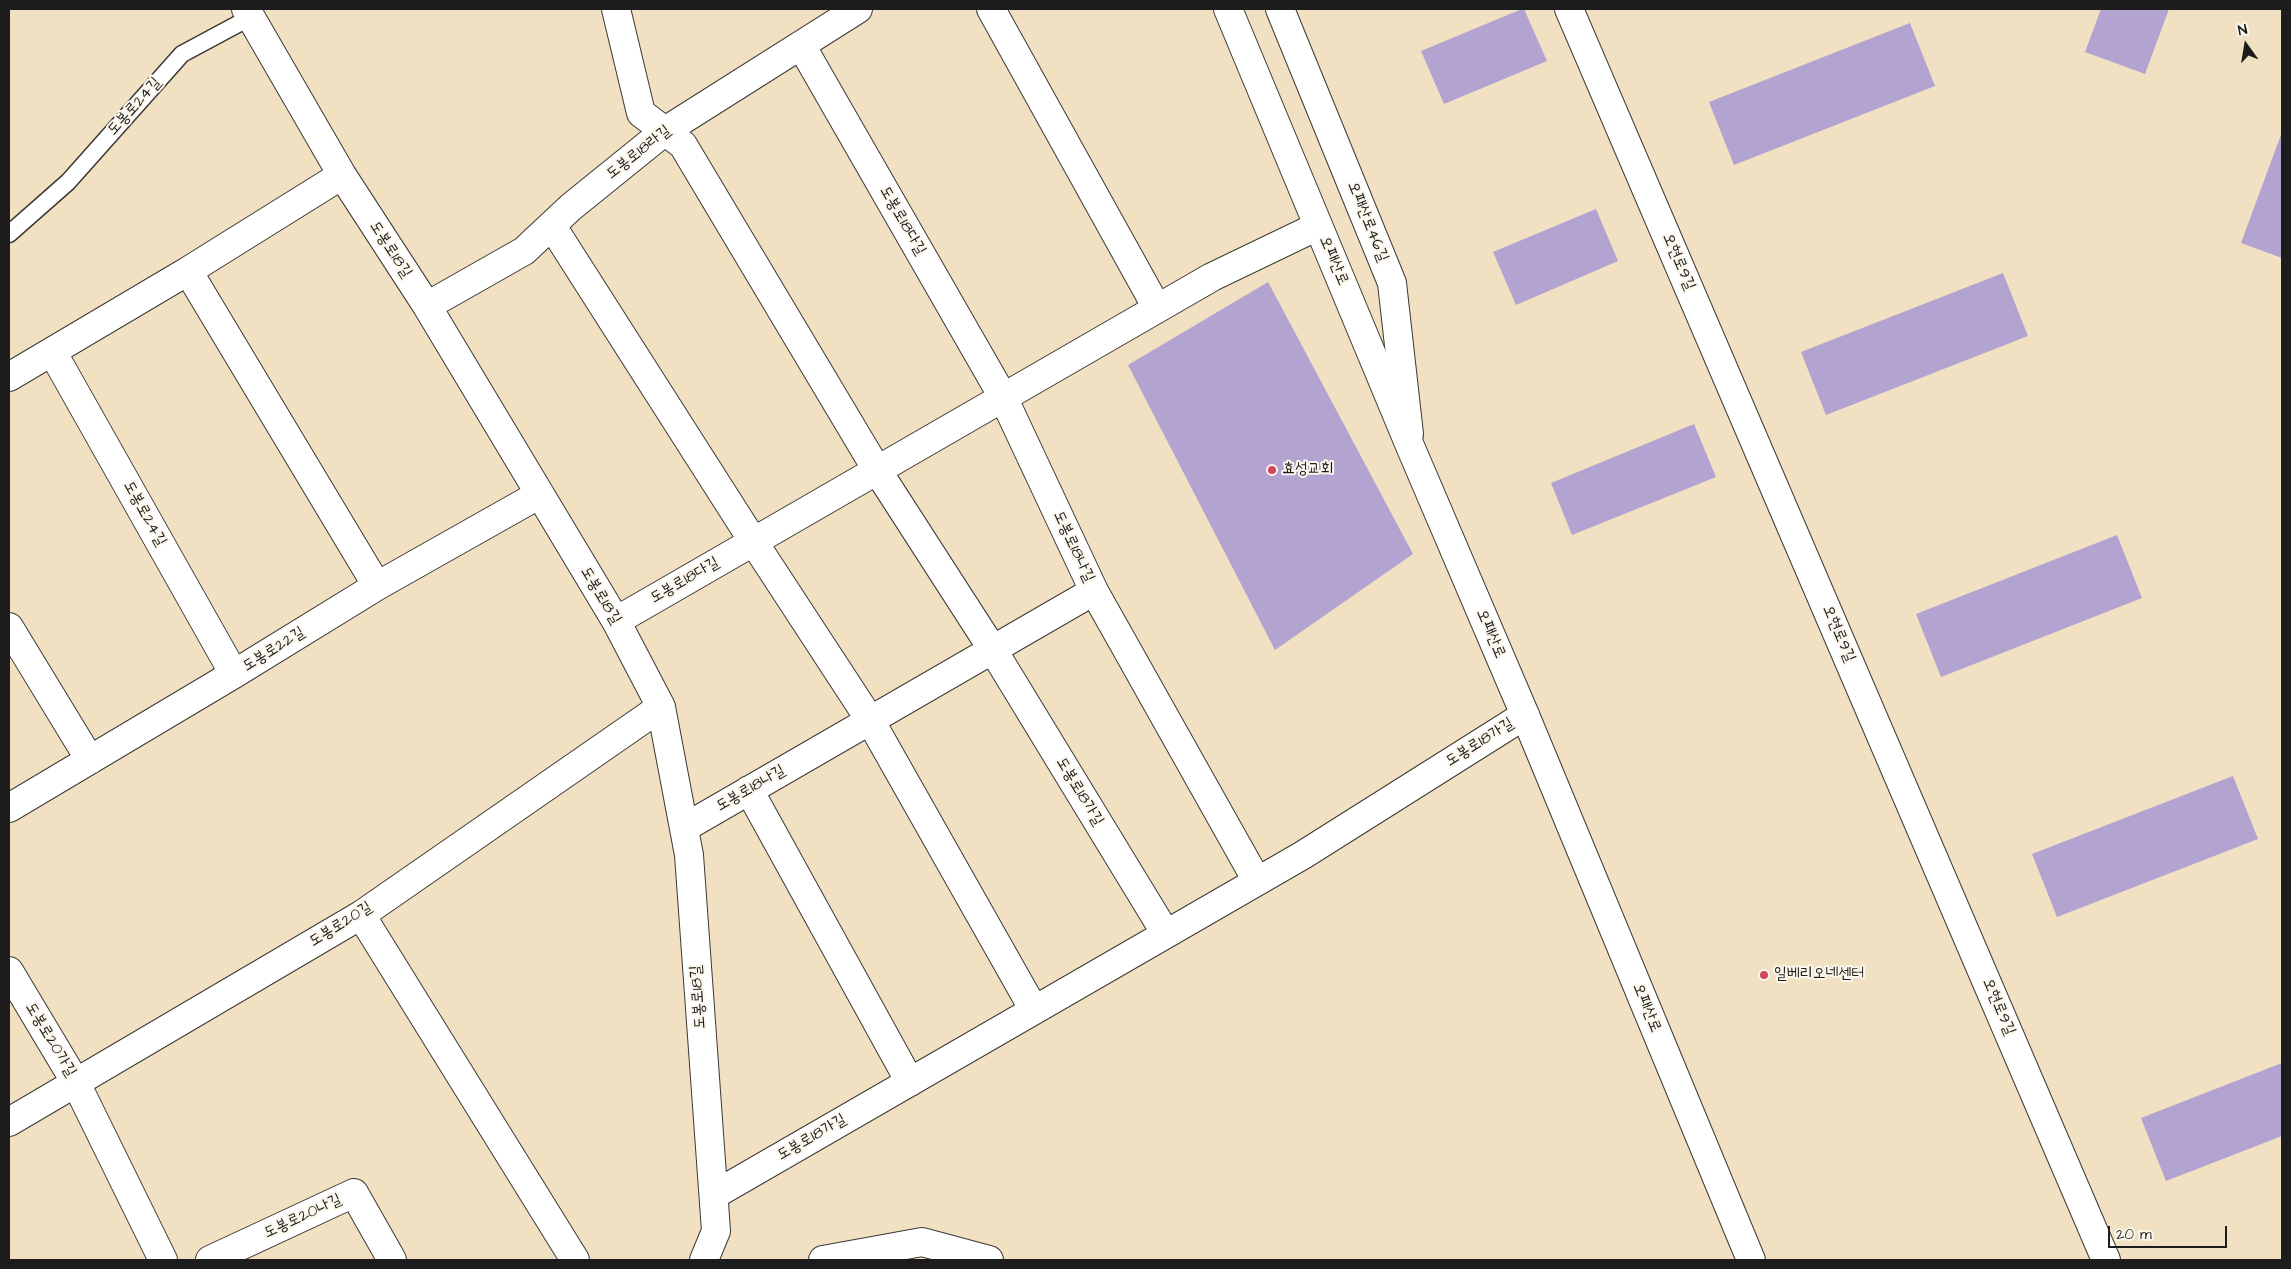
<!DOCTYPE html>
<meta charset="utf-8">
<style>
body{margin:0}
#map{position:relative;width:2291px;height:1269px;overflow:hidden;background:#f1e0c2;font-family:"Architects Daughter",sans-serif}
canvas{display:block}
.frame{position:absolute;inset:0;border:10px solid #1c1c1c;pointer-events:none}
.north{position:absolute;left:2221px;top:20px;width:50px;height:50px;-webkit-text-stroke:4px #fbf7ec;paint-order:stroke;rotate:347deg;font-size:14px;font-weight:700;line-height:20px;text-align:center;color:#1c1c1c}
.north::after{content:'';display:block;margin:auto;width:18px;height:22px;background:#1c1c1c;clip-path:polygon(50% 0,100% 100%,50% 72%,0 100%)}
.scale{position:absolute;left:2108px;top:1226px;width:119px;height:22px;box-sizing:border-box;border:2px solid #1c1c1c;border-top:0;padding-left:6px;font-size:15px;line-height:18px;white-space:nowrap;color:#1c1c1c;-webkit-text-stroke:4px #fbf7ec;paint-order:stroke}
</style>
<div id="map">
<canvas width="2291" height="1269"></canvas>
<div class="frame"></div>
<div class="north">N</div>
<div class="scale">20 m</div>
</div>
<script>
const c = document.querySelector('canvas').getContext('2d');
c.lineJoin = 'round';
function fill(path, color) { c.fillStyle = color; c.fill(path, 'evenodd'); }
const poly = rows => new Path2D(rows.map(r => 'M' + r).join(''));
function stroke(path, color, width, dash) { c.strokeStyle = color; c.lineWidth = width; c.lineCap = dash ? 'butt' : 'round'; c.setLineDash(dash || []); c.stroke(path); }
function label(font, color, halo, rows, align = 'center') {
  c.font = font + ' "Architects Daughter","Poor Story",sans-serif'; c.lineWidth = 4; c.setLineDash([]); c.textBaseline = 'middle'; c.strokeStyle = halo; c.fillStyle = color; for (const [text, x, y, turn = 0] of rows) {
    c.save(); c.translate(x, y); c.rotate((+turn || 0) * Math.PI / 180); c.textAlign = isNaN(turn) ? turn : align; if (halo) c.strokeText(text, 0, 0); c.fillText(text, 0, 0); c.restore();
  }
}
const building = poly([
 [1522,9,1524,9,1547,61,1444,104,1421,51],
 [2101,9,2169,9,2145,74,2085,52],
 [1910,23,1935,86,1734,165,1709,102],
 [2282,132,2282,258,2241,243],
 [1596,209,1618,261,1516,305,1493,252],
 [2003,273,2028,336,1826,415,1801,352],
 [1268,282,1413,554,1275,650,1128,365],
 [1694,424,1716,477,1572,535,1551,483],
 [2117,535,2142,598,1941,677,1916,614],
 [2233,776,2258,839,2057,917,2032,854],
 [2282,1063,2282,1136,2166,1181,2141,1118]
]);
const service = poly([
 [9,234,68,182,182,54,251,17]
]);
const minor = poly([
 [246,9,342,175,427,306,616,621,661,707,689,855,716,1231,704,1260],
 [616,9,641,113,683,145,877,470,993,650,1166,934],
 [991,9,1157,308],
 [1280,9,1392,283,1409,434],
 [1569,9,2106,1260],
 [801,45,1003,397,1094,591,1257,881],
 [552,226,753,541,870,720,1034,1010],
 [188,271,377,586],
 [427,306,524,251,571,207,665,131,858,9],
 [53,353,234,674],
 [9,377,188,271,342,175],
 [616,621,1212,277,1318,226],
 [9,627,90,760],
 [749,790,910,1082],
 [9,808,234,674,377,586,540,494],
 [684,828,1094,591],
 [361,915,575,1260],
 [9,971,76,1083,163,1260],
 [9,1122,361,915,661,707],
 [714,1195,1303,855,1525,715],
 [210,1260,354,1193,392,1260],
 [823,1260,922,1242,989,1260]
]);
const tertiary = poly([
 [1228,9,1410,446,1525,715,1751,1260]
]);
const markers = [
 [1272,470,5,"#d1495b"],
 [1764,975,5,"#d1495b"]
];
const streetNames = [
 ["도봉로24길",135,107,-48],
 ["도봉로18라길",639,153,-38],
 ["도봉로18다길",902,221,60],
 ["오패산로46길",1367,222,68],
 ["도봉로18길",390,250,57],
 ["오패산로",1333,261,67],
 ["오현로9길",1678,262,67],
 ["도봉로24길",144,514,61],
 ["도봉로18나길",1073,547,65],
 ["도봉로18다길",685,581,-30],
 ["도봉로18길",600,596,59],
 ["오패산로",1490,634,67],
 ["오현로9길",1838,634,67],
 ["도봉로22길",274,650,-32],
 ["도봉로18가길",1480,743,-32],
 ["도봉로18나길",751,789,-30],
 ["도봉로18가길",1079,792,59],
 ["도봉로20길",341,925,-32],
 ["도봉로18길",699,997,-94],
 ["오현로9길",1998,1007,67],
 ["오패산로",1646,1008,68],
 ["도봉로20가길",50,1040,59],
 ["도봉로18가길",812,1138,-30],
 ["도봉로20나길",303,1217,-25]
];
const poiNames = [
 ["효성교회",1282,470],
 ["일베리오네센터",1774,975]
];
fill(building, '#b2a3d1');
stroke(service, '#3c3935', 19);
stroke(minor, '#3c3935', 30);
stroke(tertiary, '#3c3935', 30);
stroke(service, '#fff', 16);
stroke(minor, '#fff', 28);
stroke(tertiary, '#fff', 28);
for (const [x, y, r, color] of markers) { const dot = new Path2D(); dot.arc(x, y, r, 0, 2 * Math.PI); c.fillStyle = color; c.fill(dot); stroke(dot, '#fbf7ec', 2); }
label('16px', '#1c1c1c', '#fbf7ec', streetNames);
label('16px', '#1c1c1c', '#fbf7ec', poiNames, 'left');
</script>
